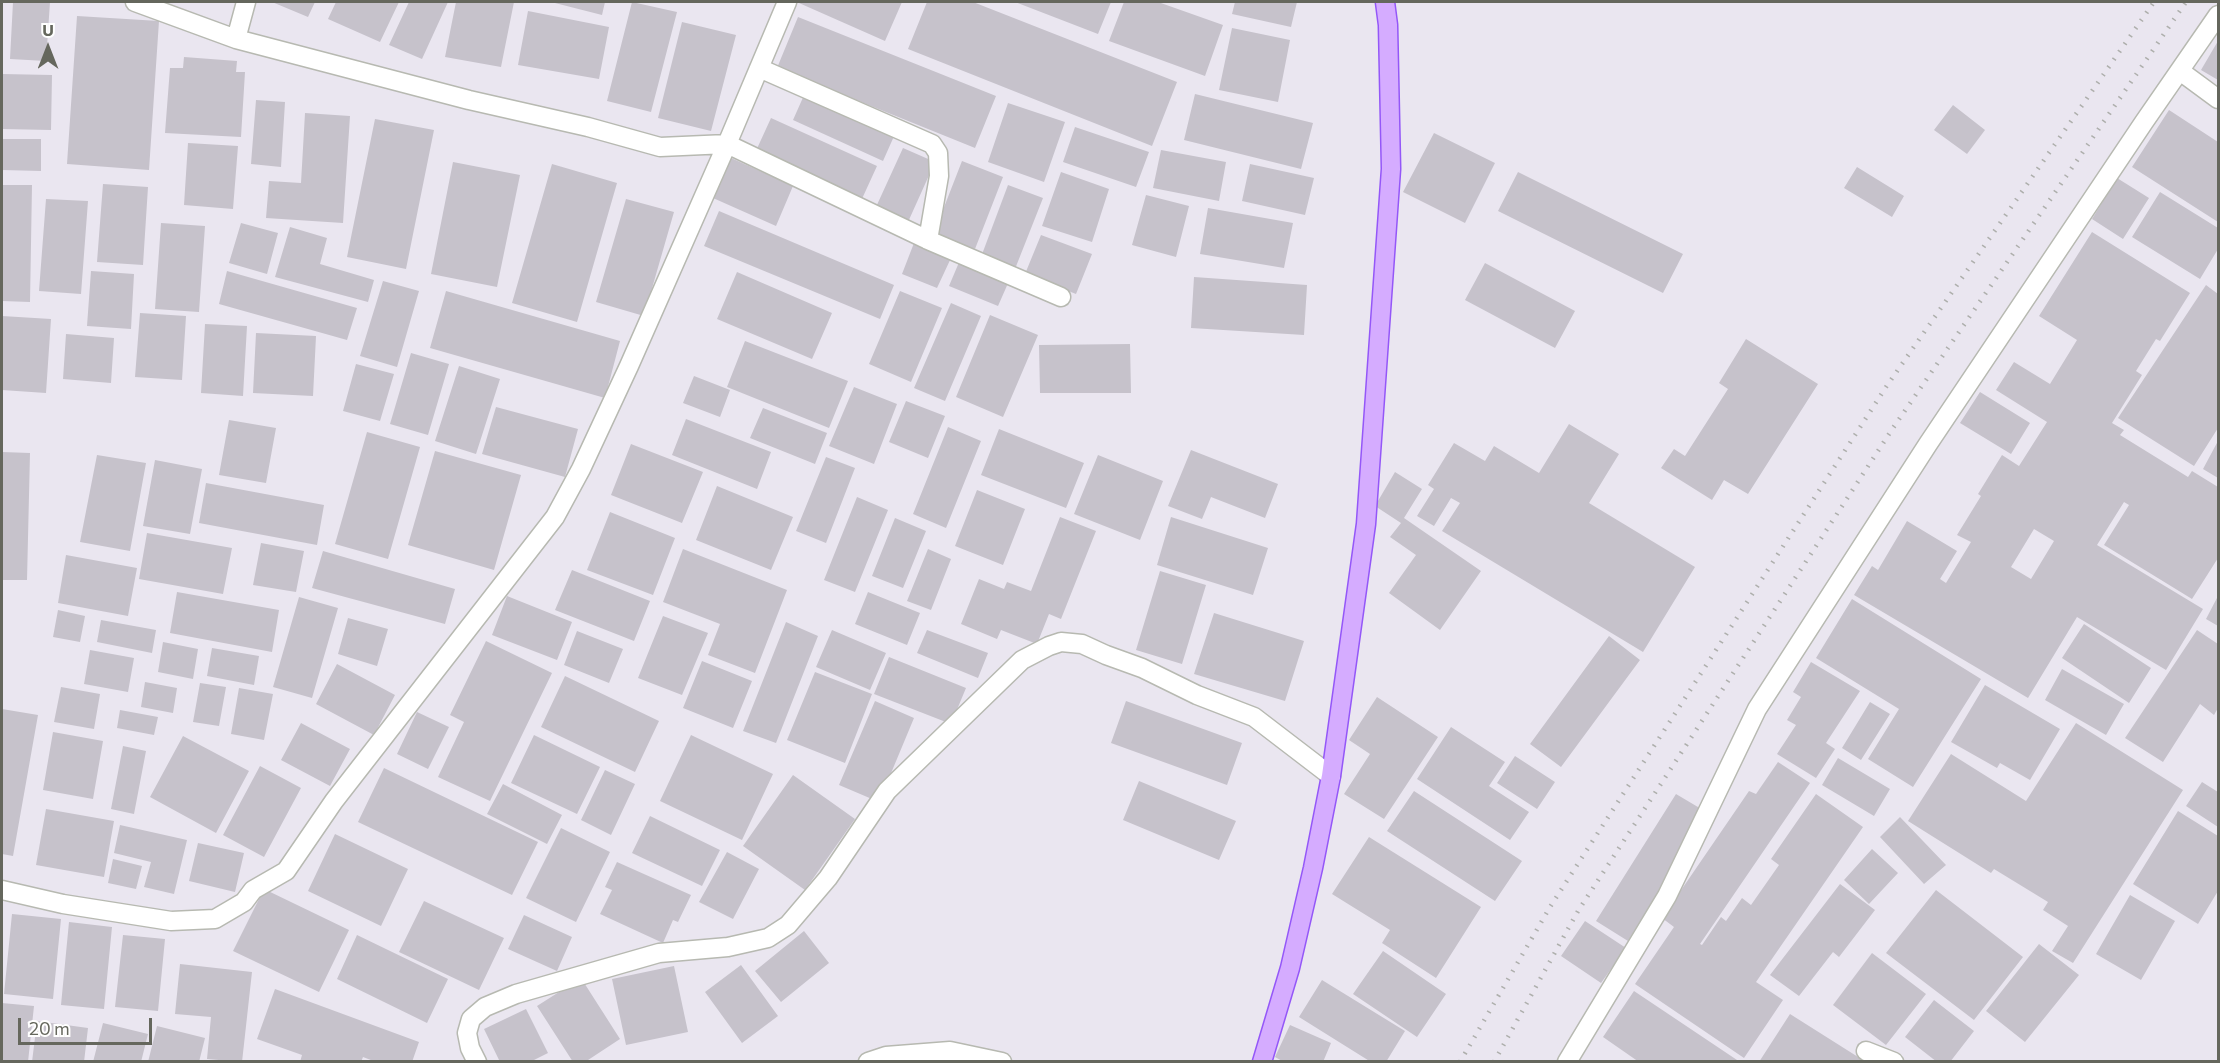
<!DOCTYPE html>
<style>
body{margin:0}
#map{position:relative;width:2220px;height:1063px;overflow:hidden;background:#eae6f0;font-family:Commissioner,sans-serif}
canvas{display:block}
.frame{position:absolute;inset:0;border:3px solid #65675d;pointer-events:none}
.north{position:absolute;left:18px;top:18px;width:60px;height:60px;-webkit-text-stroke:4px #fff;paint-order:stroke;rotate:0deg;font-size:16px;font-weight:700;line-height:24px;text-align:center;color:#65675d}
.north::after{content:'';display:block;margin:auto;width:21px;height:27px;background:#65675d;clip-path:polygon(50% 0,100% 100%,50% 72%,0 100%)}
.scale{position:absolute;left:18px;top:1018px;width:134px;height:27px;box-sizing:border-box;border:3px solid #65675d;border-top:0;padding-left:8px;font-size:18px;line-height:21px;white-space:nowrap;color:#65675d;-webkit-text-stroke:4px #fff;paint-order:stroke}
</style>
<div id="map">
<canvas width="2220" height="1063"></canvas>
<div class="frame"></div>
<div class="north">U</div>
<div class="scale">20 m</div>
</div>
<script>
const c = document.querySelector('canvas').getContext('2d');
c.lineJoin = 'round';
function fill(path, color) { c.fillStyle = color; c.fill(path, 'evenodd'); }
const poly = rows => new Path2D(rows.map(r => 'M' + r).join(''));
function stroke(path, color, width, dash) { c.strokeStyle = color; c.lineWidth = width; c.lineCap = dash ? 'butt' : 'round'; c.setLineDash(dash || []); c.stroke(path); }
const building = poly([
 [13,2,50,2,46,61,10,59],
 [272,2,315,2,308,17],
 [336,2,399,2,380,42,328,19],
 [409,2,448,2,422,59,389,45],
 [456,2,514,2,501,67,445,57],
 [551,2,605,2,602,15],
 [632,2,677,12,651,112,607,101],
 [800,2,902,2,885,41,799,3],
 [927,2,973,2,1177,82,1152,146,908,49],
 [1015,2,1111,2,1098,34],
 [1124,2,1158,2,1223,25,1205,76,1109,41],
 [1235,2,1297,2,1291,27,1232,14],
 [528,11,609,27,599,79,518,65],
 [77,16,159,21,149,170,67,164],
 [798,17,996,96,975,148,777,68],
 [682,22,736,35,711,131,658,118],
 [1232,28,1290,40,1278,102,1219,90],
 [2218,41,2218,80,2201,70],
 [184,57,237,61,236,72,245,72,241,137,165,133,170,68,183,68],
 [2,74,52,75,51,130,2,129],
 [805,93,895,134,883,161,793,120],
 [1195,94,1313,123,1301,169,1184,140],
 [256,100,285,102,281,167,251,164],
 [1008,103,1065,122,1044,182,988,162],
 [1953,105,1985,130,1967,154,1934,130],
 [2169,110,2218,142,2218,222,2132,167],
 [305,113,350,116,343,223,266,218,269,181,301,183],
 [771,118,877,166,861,201,755,153],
 [375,119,434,130,406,269,347,257],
 [1075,127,1149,152,1136,187,1063,162],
 [1434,133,1495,163,1465,223,1403,192],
 [2,139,41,139,41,171,2,170],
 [188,143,238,146,233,209,184,205],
 [903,148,935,162,908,222,876,207],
 [1161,150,1226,162,1219,201,1153,188],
 [731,158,793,186,776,226,713,198],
 [962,161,1003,177,975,249,934,233],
 [453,162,520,175,497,287,431,274],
 [552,164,617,183,577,322,512,303],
 [1250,164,1314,178,1305,215,1242,201],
 [1857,167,1904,196,1892,217,1844,188],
 [1061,172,1109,189,1092,242,1042,226],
 [1518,172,1683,254,1663,293,1498,211],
 [2117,178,2149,198,2123,239,2092,219],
 [103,184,148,187,143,265,97,262],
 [2,185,32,185,30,302,2,301],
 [1008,185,1043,198,1015,269,981,257],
 [2160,192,2218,228,2218,249,2200,279,2132,237],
 [1146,195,1189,206,1176,257,1132,245],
 [46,199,88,201,81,294,39,291],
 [626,199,674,212,644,316,596,302],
 [1208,208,1293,223,1284,268,1200,254],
 [719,211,894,285,880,319,704,246],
 [161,223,205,226,199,312,155,309],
 [241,223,278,233,267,274,229,263],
 [290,227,327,238,320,264,374,280,368,302,275,277],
 [2092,232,2190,293,2160,341,2156,339,2136,371,2142,375,2112,423,2124,430,2120,435,2188,477,2192,471,2218,487,2218,558,2192,599,2104,545,2129,505,2124,502,2097,545,2203,609,2166,670,2077,617,2028,698,1854,595,1872,566,1878,570,1907,521,1957,551,1940,579,1946,583,1971,542,1957,535,1981,496,1978,494,2002,455,2019,466,2047,422,1996,390,2014,362,2050,384,2077,340,2039,316],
 [2034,529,2054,541,2031,579,2011,567],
 [1041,235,1092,254,1076,294,1025,274],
 [914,243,951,258,937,288,902,274],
 [960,260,1009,281,998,306,949,286],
 [1485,263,1575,311,1555,348,1465,300],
 [91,271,134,274,131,329,87,326],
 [227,271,357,308,347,340,219,304],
 [737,272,832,313,812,359,717,319],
 [1194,277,1307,285,1304,335,1191,328],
 [383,281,419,291,397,367,360,356],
 [2206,285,2218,294,2218,428,2194,466,2118,418],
 [446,291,620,341,605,398,430,348],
 [900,291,942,308,911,382,869,364],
 [951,303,981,316,945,401,914,388],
 [140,313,186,316,182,380,135,377],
 [990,315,1038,335,1003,417,956,397],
 [2,316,51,319,46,393,2,390],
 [205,324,247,326,243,396,201,393],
 [256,333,316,336,313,396,253,393],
 [66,334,114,338,111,383,63,379],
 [1746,339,1818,384,1748,494,1724,480,1712,500,1661,468,1674,449,1685,456,1728,389,1719,383],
 [745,341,848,381,829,428,727,387],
 [1130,344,1131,393,1040,393,1039,345],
 [411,353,449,364,428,435,390,424],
 [356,364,394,374,380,421,343,411],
 [459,366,500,379,476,454,435,441],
 [694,376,730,390,720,417,683,403],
 [854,387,897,404,874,464,829,446],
 [1980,392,2030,423,2011,454,1960,423],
 [906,401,945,416,928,458,889,442],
 [496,407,578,429,565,477,482,454],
 [763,408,827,433,815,464,750,438],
 [686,419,771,452,757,489,672,455],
 [229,420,276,428,266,483,219,475],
 [1569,424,1619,454,1589,503,1695,567,1643,652,1442,531,1460,503,1451,498,1434,526,1417,516,1434,489,1428,485,1454,443,1485,461,1494,446,1539,473],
 [948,427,981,441,946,528,913,514],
 [999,429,1084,463,1066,508,981,475],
 [367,432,420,447,388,559,335,544],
 [2218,441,2218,478,2203,469],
 [631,444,703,472,682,523,611,495],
 [1191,450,1278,484,1265,518,1211,497,1202,519,1168,506],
 [435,451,521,475,494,570,408,545],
 [2,452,30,453,27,580,2,580],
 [97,455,146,463,130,551,80,542],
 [1098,455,1163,481,1140,540,1074,514],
 [826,457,855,468,826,543,796,531],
 [155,460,202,469,190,534,143,526],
 [1395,472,1422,489,1404,518,1481,571,1440,630,1389,593,1416,555,1390,537,1401,523,1375,506],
 [206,483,324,505,317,545,199,523],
 [717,486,793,517,771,570,696,540],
 [977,490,1025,509,1003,565,955,546],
 [857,497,888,510,855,592,824,580],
 [610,512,675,538,653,595,587,570],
 [1060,517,1096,531,1061,619,1049,614,1037,644,1001,630,997,639,961,624,979,579,1004,589,1007,582,1031,591],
 [1171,517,1268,548,1253,595,1157,565],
 [895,518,926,531,903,588,872,576],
 [147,533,232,548,223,594,139,579],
 [261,543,304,551,296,592,253,585],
 [683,549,787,590,755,673,708,655,720,624,663,602],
 [928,549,951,559,931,610,907,601],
 [323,551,455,589,445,624,312,588],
 [66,555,137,568,128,616,58,603],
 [572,570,650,601,634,641,555,610],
 [1160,571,1206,585,1182,664,1136,650],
 [177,592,279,610,272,652,170,633],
 [868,592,920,613,907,645,855,624],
 [507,596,572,622,557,660,492,635],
 [2218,596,2218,626,2206,619],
 [299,597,338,608,312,698,273,687],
 [1852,599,1981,679,1913,787,1868,759,1899,709,1816,658],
 [58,610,85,616,80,642,53,637],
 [1214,613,1304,641,1285,701,1194,674],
 [663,616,708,633,682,695,638,678],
 [348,618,388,629,377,666,338,654],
 [101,620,156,630,152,653,97,642],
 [786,622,818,636,776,743,743,731],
 [2084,624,2151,668,2129,703,2062,658],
 [832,630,886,653,870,690,816,667],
 [927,630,988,653,978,678,917,653],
 [2197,630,2218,644,2218,708,2214,715,2200,704,2163,762,2125,738],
 [577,631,623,649,609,683,564,665],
 [1609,636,1640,660,1561,767,1530,744],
 [486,641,552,673,490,801,438,777,464,722,450,715],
 [163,642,198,649,193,679,158,672],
 [212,648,259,656,254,685,207,676],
 [90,650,134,658,128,692,84,684],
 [889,657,966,688,951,724,874,694],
 [702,661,752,681,733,728,683,708],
 [1811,662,1860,691,1826,743,1835,749,1816,778,1777,754,1796,725,1787,720,1801,697,1793,692],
 [337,664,395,695,374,735,316,704],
 [2062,669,2124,704,2106,735,2045,700],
 [815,672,872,694,845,763,787,740],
 [565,676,659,721,635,772,541,727],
 [145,682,177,688,173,713,141,707],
 [200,683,226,687,219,726,193,722],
 [1985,685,2060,729,2030,780,2000,763,1997,768,1951,742],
 [61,687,100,694,94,729,54,722],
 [239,688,273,694,264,740,231,734],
 [1377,697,1438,737,1384,819,1344,794,1370,754,1349,740],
 [875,701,914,718,879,802,839,785],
 [1126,701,1242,743,1227,785,1111,743],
 [1870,702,1890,714,1861,760,1842,748],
 [2,709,38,715,13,856,2,854],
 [120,710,158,717,154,735,117,728],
 [417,712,449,727,428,769,397,754],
 [301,723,350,749,330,786,281,760],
 [2076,723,2183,790,2073,963,2052,951,2068,926,2043,910,2048,902,1994,869,1991,873,1908,821,1951,754,2026,801],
 [1451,727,1505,762,1489,786,1529,812,1510,840,1417,779],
 [53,732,103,741,93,799,43,790],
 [534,735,600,767,577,814,511,783],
 [691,735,773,774,742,840,660,801],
 [183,736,249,771,216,833,150,797],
 [123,746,146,751,134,814,111,809],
 [1515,756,1555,782,1537,809,1497,783],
 [1838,758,1890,789,1874,816,1822,785],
 [1778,762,1810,783,1700,944,1702,945,1721,917,1726,921,1742,898,1751,905,1779,865,1771,859,1816,794,1863,827,1756,982,1783,1000,1744,1058,1635,984,1674,927,1662,918,1749,791,1756,794],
 [260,766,301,788,264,857,223,835],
 [384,768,538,842,512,895,358,822],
 [605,770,635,784,611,835,581,820],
 [793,775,855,819,805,890,743,846],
 [1139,781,1236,821,1219,860,1123,820],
 [2202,782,2218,792,2218,827,2186,806],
 [503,784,562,815,547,844,487,814],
 [1414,791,1522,861,1495,901,1387,831],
 [1676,794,1708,813,1628,941,1596,921],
 [46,809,114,821,104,877,36,865],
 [2178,811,2218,836,2218,891,2198,924,2133,884],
 [650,816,720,850,702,886,632,853],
 [1900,817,1946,865,1924,884,1880,837],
 [120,825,187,840,174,894,144,887,151,862,114,853],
 [561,828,610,852,576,922,526,898],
 [335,834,408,869,381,926,308,891],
 [1369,837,1481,907,1436,978,1382,943,1390,930,1332,894],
 [198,843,244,853,235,892,189,881],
 [1872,849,1898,873,1869,904,1844,880],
 [727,852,759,869,733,919,699,902],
 [113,859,142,866,136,889,108,883],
 [617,862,691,895,678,922,673,920,663,943,600,914,612,890,605,887],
 [1840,884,1875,910,1839,957,1833,952,1799,996,1770,975],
 [264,889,349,930,319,992,233,951],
 [1936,890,2023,957,1974,1020,1886,953],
 [2130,895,2175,921,2141,980,2096,954],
 [424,901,504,938,479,990,399,952],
 [12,914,61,919,53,999,4,994],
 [524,915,572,937,557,971,508,949],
 [1585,921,1626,948,1601,983,1561,956],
 [69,922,112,927,104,1009,61,1005],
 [804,931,829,963,781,1002,755,971],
 [123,935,165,939,158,1011,115,1007],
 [357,935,448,979,427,1023,337,979],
 [2039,944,2079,975,2025,1042,1986,1011],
 [1383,951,1446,994,1417,1037,1353,994],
 [1872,953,1926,994,1886,1045,1833,1005],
 [180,964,252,972,242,1062,207,1059,211,1017,175,1014],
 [741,965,778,1016,742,1043,705,992],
 [674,966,688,1032,626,1045,612,979],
 [581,978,620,1039,585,1062,573,1062,537,1006],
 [1322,980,1405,1031,1386,1062,1371,1062,1299,1017],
 [275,989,419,1042,412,1062,376,1062,363,1057,361,1062,300,1062,302,1055,257,1039],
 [1634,991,1740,1062,1639,1062,1603,1037],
 [1934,1000,1974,1031,1950,1062,1937,1062,1905,1037],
 [2,1003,34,1006,28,1062,2,1062],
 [526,1009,548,1053,530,1062,500,1062,484,1029],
 [1790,1014,1866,1062,1759,1062],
 [37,1021,88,1028,84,1062,32,1062],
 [103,1023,148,1034,141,1062,93,1062],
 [1290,1025,1331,1043,1323,1062,1284,1062,1275,1057],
 [157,1026,205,1038,199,1062,148,1062]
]);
const minor = poly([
 [135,2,236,39,469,100,588,127,660,147,727,144,928,240,1061,297],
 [236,39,246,2],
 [759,68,932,144,938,153,939,176,928,240],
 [2180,71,2218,99],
 [2,890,63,904,171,921,215,919,244,902,253,890,286,871,334,801,555,517,581,469,629,366,727,144,787,2],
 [1866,1051,1894,1062],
 [477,1062,470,1048,467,1033,471,1019,485,1007,516,994,659,953,728,947,768,938,788,925,828,878,887,791,1022,660,1049,646,1061,642,1082,644,1106,655,1142,668,1197,695,1254,717,1331,776],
 [868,1062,886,1056,950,1051,1002,1062],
 [1567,1062,1667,896,1757,709,1928,444,2144,122,2218,15]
]);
const major = poly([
 [1262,1062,1290,968,1313,868,1331,776,1366,524,1391,169,1388,25,1385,2]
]);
const rail = poly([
 [1460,1062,1550,907,1886,387,2154,2],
 [1494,1062,1578,911,1893,428,2186,2]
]);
fill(building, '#c6c2cb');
stroke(minor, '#b7b9b1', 21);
stroke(major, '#9457f8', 21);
stroke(minor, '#fff', 18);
stroke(major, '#d5acff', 18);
stroke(rail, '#aeafac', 4.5, [1.5, 8]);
</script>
